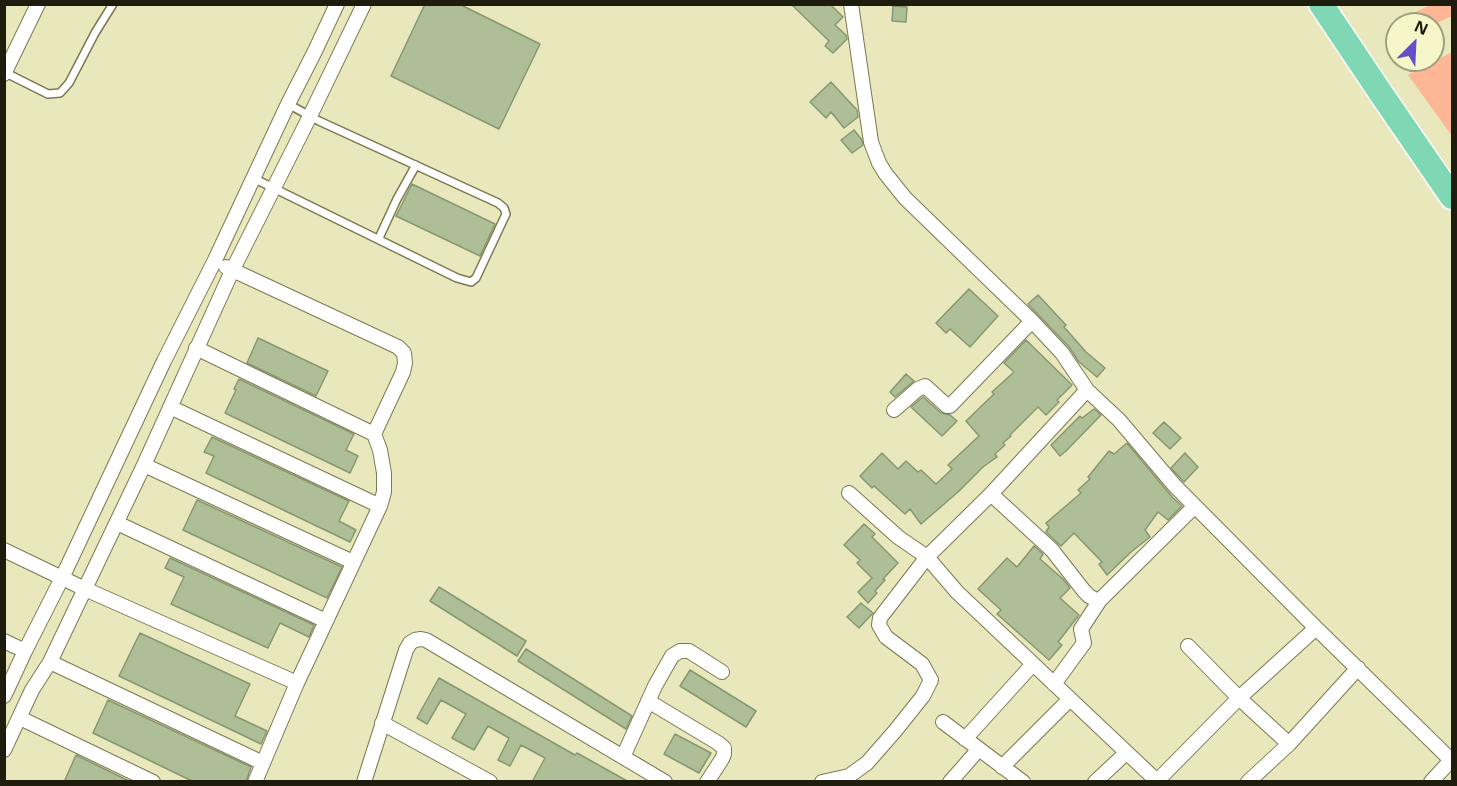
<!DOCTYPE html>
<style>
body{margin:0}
#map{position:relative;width:1457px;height:786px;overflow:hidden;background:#e9e8bd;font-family:"Noto Sans",sans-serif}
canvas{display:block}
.frame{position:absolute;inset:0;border:6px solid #1e1d0d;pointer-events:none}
.north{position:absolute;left:1385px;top:12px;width:60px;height:60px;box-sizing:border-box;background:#f7f6c9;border:2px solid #a09f7e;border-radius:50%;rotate:24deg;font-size:16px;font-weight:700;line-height:24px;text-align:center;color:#1e1d0d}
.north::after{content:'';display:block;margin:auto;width:21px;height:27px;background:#644fc8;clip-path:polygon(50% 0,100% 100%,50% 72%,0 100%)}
</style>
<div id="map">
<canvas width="1457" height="786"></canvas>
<div class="frame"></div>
<div class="north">N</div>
</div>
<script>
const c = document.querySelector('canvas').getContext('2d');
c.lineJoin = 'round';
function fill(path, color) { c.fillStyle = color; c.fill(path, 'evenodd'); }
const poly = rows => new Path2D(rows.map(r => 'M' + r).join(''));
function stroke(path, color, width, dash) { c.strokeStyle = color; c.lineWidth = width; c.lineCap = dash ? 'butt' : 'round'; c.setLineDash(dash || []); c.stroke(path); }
const green = poly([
 [1430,5,1452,5,1452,16,1433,25,1433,24,1417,24,1411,14],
 [1452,52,1452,136,1408,75]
]);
const building = poly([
 [425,4,459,4,540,44,499,129,391,76,425,4],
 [791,4,830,4,843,17,835,25,846,35,847,39,833,53,825,46,829,41,791,4],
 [893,6,907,7,906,22,892,21,893,6],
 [831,82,857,110,858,117,844,128,831,112,826,118,810,102,831,82],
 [854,130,862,140,863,145,852,153,841,140,854,130],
 [412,184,495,224,480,256,396,216,412,184],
 [969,289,998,316,970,347,950,329,946,333,936,323,969,289],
 [1038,295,1066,325,1064,327,1086,352,1105,368,1097,377,1079,362,1069,347,1028,304,1038,295],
 [258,338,328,371,316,396,247,363,258,338],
 [1026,340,1072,385,1057,400,1059,402,1046,415,1038,407,1010,435,1011,436,1003,443,1005,445,995,454,997,457,983,467,958,492,921,524,910,509,905,514,874,486,872,488,860,476,882,453,898,469,906,461,918,472,921,470,936,484,952,469,948,465,979,436,966,421,994,394,992,392,1014,372,1004,363,1026,340],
 [906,374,914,381,895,397,890,392,906,374],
 [239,379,354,434,346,450,358,456,350,473,225,413,236,390,234,389,239,379],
 [923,397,941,413,950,415,957,421,942,436,911,407,923,397],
 [1094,409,1101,415,1066,451,1060,456,1051,445,1080,416,1082,418,1094,409],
 [1164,422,1181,438,1170,449,1153,433,1164,422],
 [212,437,349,501,339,521,356,530,350,542,206,473,214,456,204,452,212,437],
 [1127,443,1173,498,1182,506,1168,520,1158,512,1145,530,1150,537,1131,552,1107,575,1099,564,1102,562,1074,533,1061,546,1046,532,1049,527,1046,523,1081,493,1078,490,1090,479,1088,477,1109,451,1114,454,1127,443],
 [1185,453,1198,467,1184,482,1171,468,1185,453],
 [197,500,342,567,327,598,183,530,197,500],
 [864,524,875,534,872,537,898,563,883,579,885,580,875,591,877,593,868,603,858,592,872,578,857,563,860,560,844,545,864,524],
 [1034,546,1043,554,1040,559,1063,579,1070,588,1060,598,1079,615,1058,642,1062,645,1049,660,997,614,1001,610,978,589,1007,558,1017,567,1034,546],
 [170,558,314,625,309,637,280,623,268,648,171,604,184,577,165,568,170,558],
 [439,587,526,641,517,656,430,601,439,587],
 [861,603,873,613,859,628,847,617,861,603],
 [140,633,250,684,235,716,267,731,261,744,119,676,140,633],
 [526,649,632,716,626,729,518,661,526,649],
 [690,670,756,711,746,727,680,686,690,670],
 [439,678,552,742,575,755,577,753,629,782,532,782,545,758,521,745,510,766,498,760,509,738,488,726,474,750,452,738,466,714,441,700,427,724,417,718,439,678],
 [108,700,251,767,246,782,194,782,93,733,108,700],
 [675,734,711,753,699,773,664,754,675,734],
 [76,755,131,782,64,782,76,755]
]);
const lane = poly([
 [4,72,48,94,60,93,69,83,95,33,113,4],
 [253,178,457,278,471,282,476,278,506,214,504,208,498,203,319,121,288,104],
 [379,238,397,199,416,165]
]);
const street = poly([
 [851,4,871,142,879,163,885,173,905,198,1032,321,1062,353,1087,390,1119,420,1175,486,1316,628,1452,761],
 [4,74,38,4],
 [226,267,398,347,404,353,405,363,403,372,374,434],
 [196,348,374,434,380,450,384,473,384,492,380,506,297,683,255,782],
 [1087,390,991,494,927,557,957,592,1158,782],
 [170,407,380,506],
 [894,410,918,389,925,386,947,406,950,406,1032,321],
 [144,465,353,562],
 [991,494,1052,550,1084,591,1089,596,1096,600,1100,600,1195,506],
 [117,523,326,621],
 [4,550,85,589,297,683],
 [4,641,25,651],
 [1188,646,1239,698,1289,744],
 [50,662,263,763],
 [1054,684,1084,643,1081,629,1100,600],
 [4,696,25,651,62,578,164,361,215,260,288,104,315,51,337,4],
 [648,701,718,743,724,748,724,754,722,759,707,782],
 [20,718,153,782],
 [943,722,1023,782],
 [382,723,490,782],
 [965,739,1033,664],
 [4,750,32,690,50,662,144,465,232,271,310,116,364,4],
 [623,757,655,686,672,656,680,651,689,651,722,672],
 [1002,767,1070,699],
 [1157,781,1239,698,1316,628],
 [364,782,406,650,410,643,415,640,421,639,426,640,665,782],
 [822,782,849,776,867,763,895,731,923,696,931,680,922,664,886,637,879,625,880,618,927,557,898,537,849,493],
 [950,782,979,749],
 [1095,782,1126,753],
 [1248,782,1289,744,1358,668],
 [1431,782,1452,759]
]);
const highway = poly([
 [1321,4,1382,95,1452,197]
]);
fill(green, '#fdb796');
fill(building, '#aebf98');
stroke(building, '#879771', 1.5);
stroke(lane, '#7b7951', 10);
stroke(street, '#7b7951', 16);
stroke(highway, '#fff', 27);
stroke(lane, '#fff', 7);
stroke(street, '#fff', 14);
stroke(highway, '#80d7b4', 24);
</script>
